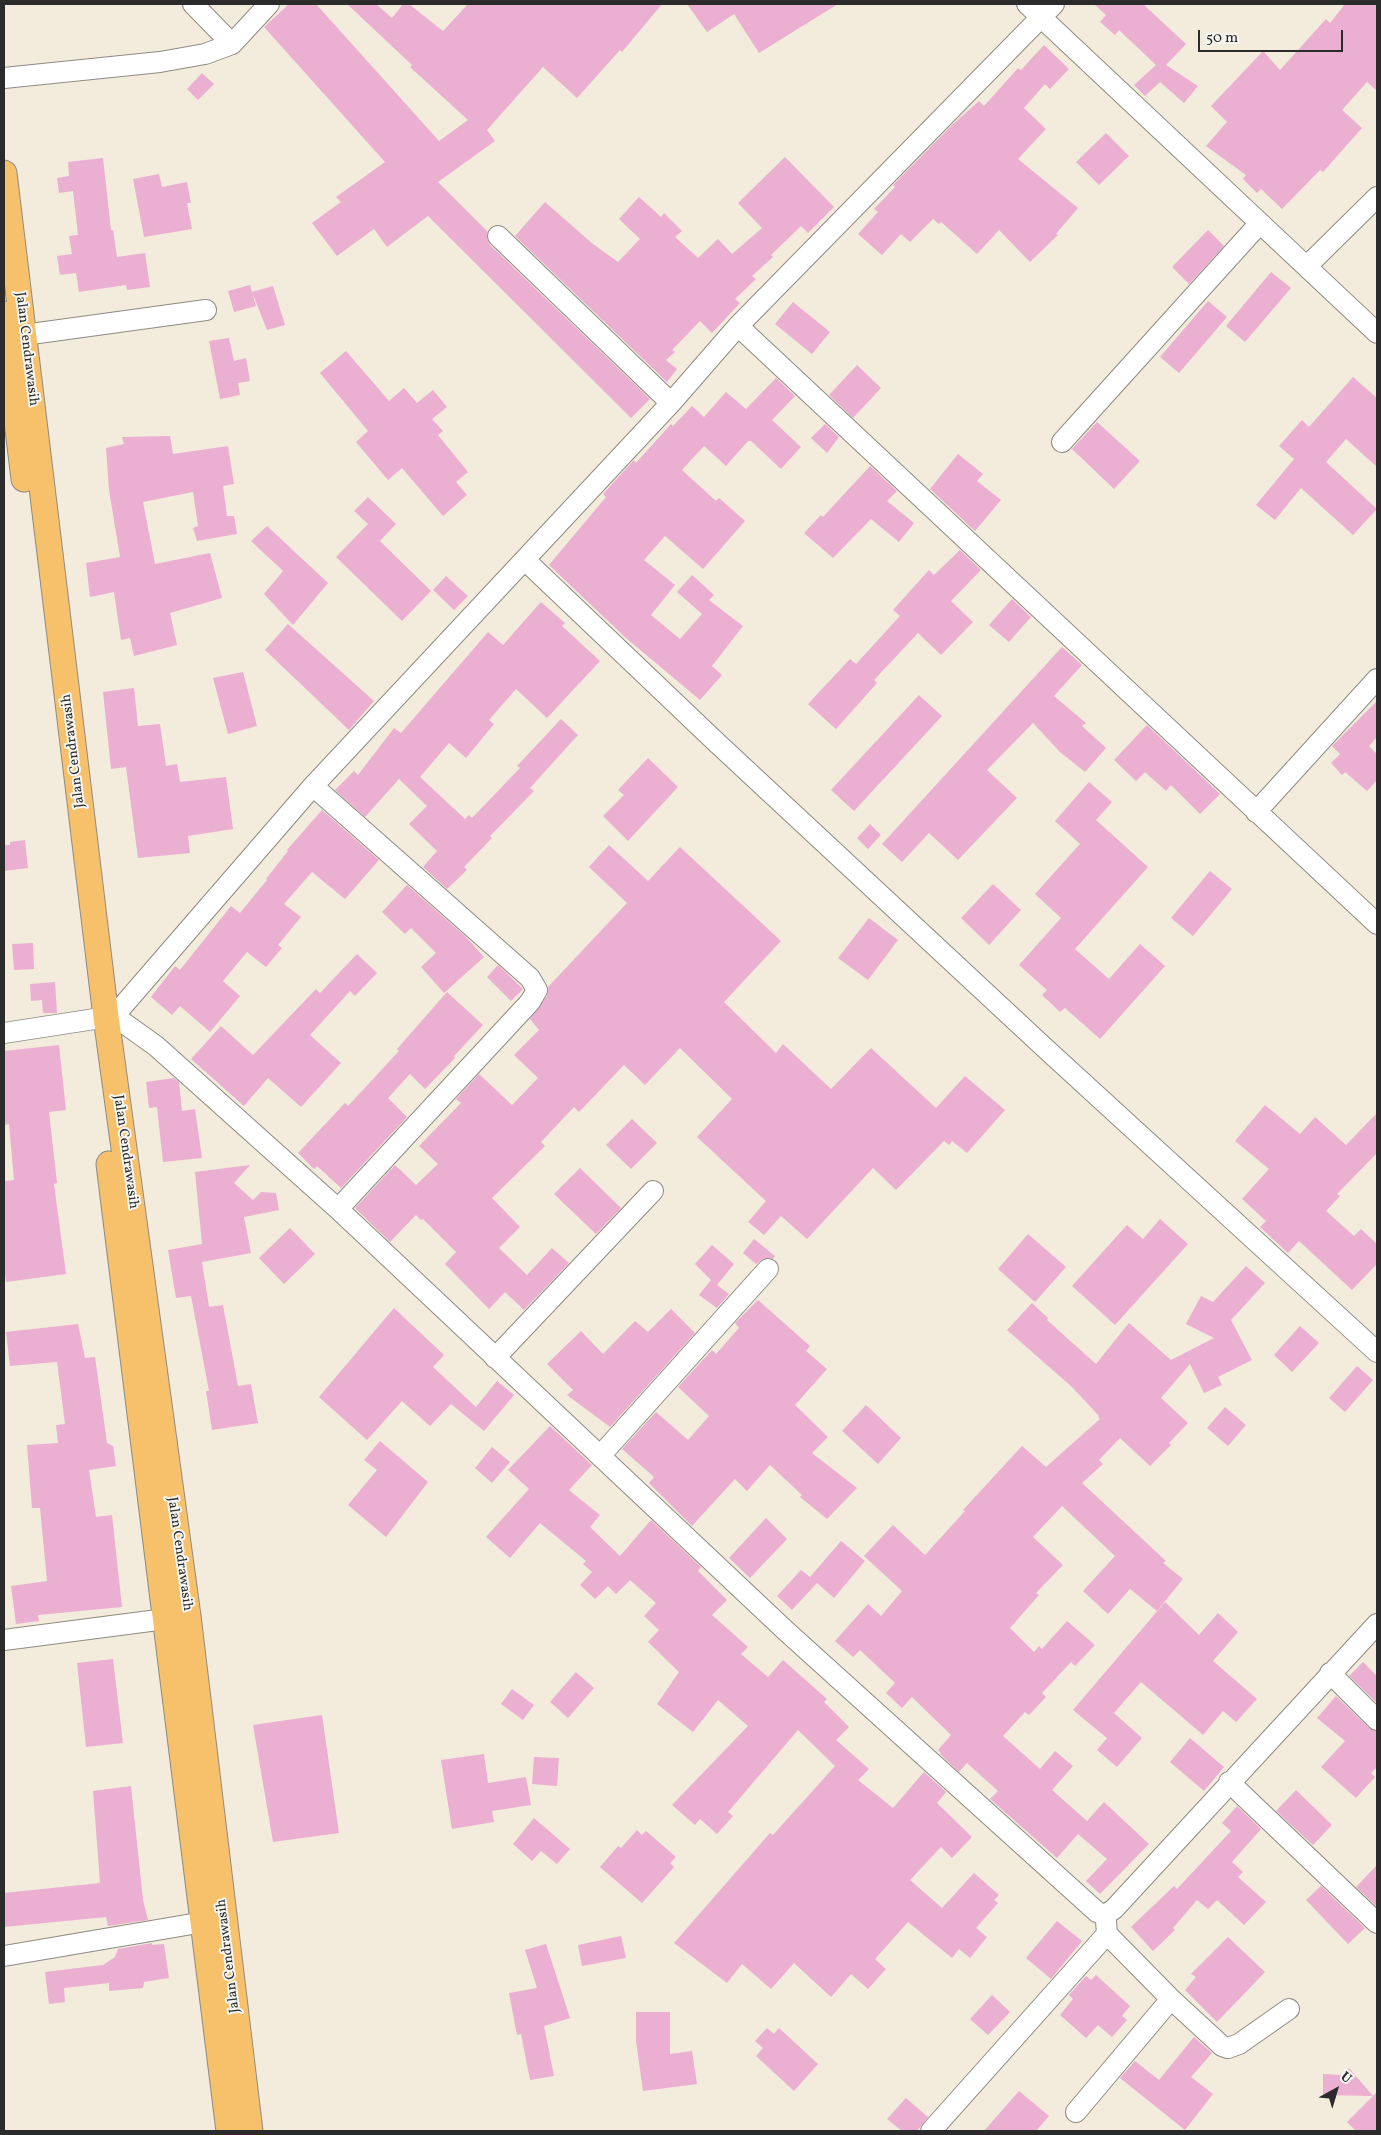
<!DOCTYPE html>
<style>
body{margin:0}
#map{position:relative;width:1381px;height:2135px;overflow:hidden;background:#f3ebdb;font-family:Vollkorn,serif}
canvas{display:block}
.frame{position:absolute;inset:0;border:5px solid #2b2b2b;pointer-events:none}
.north{position:absolute;left:1311px;top:2065px;width:50px;height:50px;-webkit-text-stroke:4px #f6f6f2;paint-order:stroke;rotate:39deg;font-size:14px;font-weight:700;line-height:20px;text-align:center;color:#2b2b2b}
.north::after{content:'';display:block;margin:auto;width:18px;height:22px;background:#2b2b2b;clip-path:polygon(50% 0,100% 100%,50% 72%,0 100%)}
.scale{position:absolute;left:1198px;top:30px;width:145px;height:22px;box-sizing:border-box;border:2px solid #2b2b2b;border-top:0;padding-left:6px;font-size:15px;line-height:18px;white-space:nowrap;color:#2b2b2b;-webkit-text-stroke:4px #f6f6f2;paint-order:stroke}
</style>
<div id="map">
<canvas width="1381" height="2135"></canvas>
<div class="frame"></div>
<div class="north">U</div>
<div class="scale">50 m</div>
</div>
<script>
const c = document.querySelector('canvas').getContext('2d');
c.lineJoin = 'round';
function fill(path, color) { c.fillStyle = color; c.fill(path, 'evenodd'); }
const poly = rows => new Path2D(rows.map(r => 'M' + r).join(''));
function stroke(path, color, width, dash) { c.strokeStyle = color; c.lineWidth = width; c.lineCap = dash ? 'butt' : 'round'; c.setLineDash(dash || []); c.stroke(path); }
function label(font, color, halo, rows, align = 'center') {
  c.font = font + ' Vollkorn,serif'; c.lineWidth = 4; c.setLineDash([]); c.textBaseline = 'middle'; c.strokeStyle = halo; c.fillStyle = color; for (const [text, x, y, turn = 0] of rows) {
    c.save(); c.translate(x, y); c.rotate((+turn || 0) * Math.PI / 180); c.textAlign = isNaN(turn) ? turn : align; if (halo) c.strokeText(text, 0, 0); c.fillText(text, 0, 0); c.restore();
  }
}
const building = poly([
 [289,4,316,4,439,141,468,120,410,67,412,65,347,4,376,4,392,18,403,4,409,4,443,31,468,4,662,4,622,52,620,50,577,98,543,67,487,130,495,141,438,182,487,231,487,239,490,245,650,399,631,418,428,216,387,247,374,229,337,256,312,223,341,202,336,197,385,162,264,27],
 [687,4,838,4,759,53,734,14,707,32],
 [1094,4,1143,4,1186,44,1166,65,1198,86,1184,103,1160,82,1145,96,1134,85,1156,65,1119,30,1115,35,1100,22,1106,15],
 [1345,4,1377,4,1377,91,1367,82,1342,110,1362,128,1323,172,1320,170,1282,209,1261,189,1257,193,1243,179,1246,175,1206,146,1227,122,1211,106,1263,51,1280,70,1326,19,1330,23],
 [1044,45,1069,69,1050,89,1045,84,1024,108,1046,129,1018,159,1078,208,1056,234,1058,235,1030,262,999,230,977,254,941,222,939,224,933,219,910,242,901,234,882,255,858,234,878,212,874,209,895,187,893,185,952,125,979,101,984,106,1018,68,1021,70],
 [202,73,214,84,198,100,187,89],
 [1106,133,1129,156,1099,185,1076,162],
 [785,157,834,207,808,233,801,226,771,255,773,257,752,276,756,279,735,299,740,303,712,333,700,321,672,350,675,352,666,360,677,369,667,382,515,236,545,202,593,244,618,262,640,239,619,219,639,197,661,217,664,213,682,231,675,237,698,258,718,239,732,254,762,228,738,203],
 [103,158,111,230,113,230,117,257,145,253,150,287,127,290,126,285,79,292,76,273,60,275,57,256,72,254,69,236,78,235,73,191,59,193,57,178,69,176,68,162],
 [159,174,162,187,187,182,191,203,187,203,192,229,144,237,133,179],
 [1208,230,1224,246,1189,284,1172,267],
 [1271,272,1291,288,1245,342,1226,326],
 [250,285,256,306,234,312,228,291],
 [273,286,285,325,267,330,252,292],
 [1208,301,1227,317,1179,373,1160,357],
 [793,302,830,332,812,354,775,324],
 [229,338,234,361,246,358,250,381,238,383,240,395,220,399,209,341],
 [346,351,389,401,404,388,417,403,433,390,447,407,432,419,443,431,438,435,468,472,456,482,467,495,443,516,402,468,388,480,356,442,368,431,320,373],
 [857,365,881,388,853,418,829,395],
 [1353,377,1377,398,1377,467,1346,439,1326,462,1377,509,1353,535,1301,488,1275,520,1256,505,1294,459,1279,446,1302,420,1309,427],
 [776,378,795,396,772,420,801,447,781,469,751,441,748,441,726,466,704,446,682,470,716,501,719,498,745,521,703,569,665,536,644,560,675,585,651,615,680,639,702,614,677,592,692,575,714,595,709,600,743,626,712,666,722,675,700,700,626,638,549,565,606,497,603,494,634,460,636,463,671,424,673,426,692,406,704,417,726,392,746,409],
 [1097,422,1140,461,1114,489,1072,449],
 [825,424,839,437,827,453,811,438],
 [170,436,173,454,228,446,234,484,223,486,227,516,234,516,237,534,197,541,193,528,198,526,193,492,143,502,155,564,210,553,222,598,170,613,177,645,134,656,130,638,121,640,114,592,90,597,86,563,120,557,109,490,106,448,124,444,122,437],
 [958,454,983,474,977,481,1001,500,975,531,930,489],
 [870,466,897,491,887,501,914,523,899,542,871,519,833,558,804,533,821,515,823,517],
 [368,497,396,524,380,541,431,591,402,621,336,557,368,524,354,511],
 [267,526,328,583,293,625,264,594,283,571,251,541],
 [960,550,981,570,951,601,973,622,941,655,918,633,874,680,877,683,836,729,808,704,850,659,856,664,900,616,893,610,929,570,934,575],
 [446,576,468,596,454,610,433,590],
 [1012,599,1031,617,1009,642,989,625],
 [541,602,565,623,562,626,600,661,547,718,516,689,489,720,494,724,466,758,449,743,420,777,465,819,469,815,472,818,520,768,517,766,561,719,578,735,530,788,534,791,490,836,492,838,464,867,467,870,447,889,423,867,437,851,409,824,427,806,399,779,365,817,335,790,354,771,358,775,394,728,401,733,488,632,503,645],
 [288,624,374,701,349,730,265,650],
 [1062,647,1082,665,1054,696,1086,723,1082,726,1106,748,1085,772,1060,752,1033,723,987,770,1017,798,958,860,929,833,902,862,882,844],
 [243,672,257,726,228,734,213,678],
 [134,688,138,726,160,724,166,766,177,764,180,782,226,777,233,829,188,836,190,853,138,858,126,767,111,769,103,692],
 [919,695,942,716,854,811,831,790],
 [1377,701,1377,737,1369,746,1377,754,1377,780,1367,791,1345,772,1342,775,1331,763,1340,754,1332,746],
 [1147,725,1220,794,1200,814,1171,785,1166,791,1145,772,1136,781,1114,760],
 [648,758,678,787,628,841,603,816,624,795,618,790],
 [1089,782,1112,802,1096,820,1148,867,1075,949,1109,979,1140,944,1165,966,1100,1039,1065,1008,1060,1012,1042,995,1047,990,1019,965,1061,918,1035,894,1080,844,1055,821],
 [322,810,379,860,345,899,312,872,284,904,301,917,278,945,282,948,266,967,247,952,223,981,240,996,210,1032,180,1006,172,1015,151,997,175,966,180,970,231,906,240,913,267,880,266,879,288,851,287,850],
 [870,824,881,835,868,849,857,838],
 [25,840,28,868,4,871,4,845,10,845,10,842],
 [609,845,648,881,680,847,781,941,724,1002,776,1053,783,1044,831,1089,871,1048,936,1108,965,1076,1005,1110,967,1153,952,1141,949,1145,944,1141,896,1190,873,1168,807,1239,781,1216,764,1235,748,1222,766,1201,697,1137,732,1099,680,1048,645,1085,624,1065,579,1112,574,1107,541,1142,545,1146,492,1198,520,1227,499,1248,527,1275,552,1248,569,1263,524,1310,505,1292,489,1309,445,1264,456,1252,423,1219,421,1220,416,1215,390,1242,355,1208,395,1165,416,1185,438,1164,419,1146,461,1103,456,1099,479,1074,512,1105,538,1078,514,1055,539,1030,530,1019,547,996,548,987,627,903,589,867],
 [1210,871,1232,889,1193,936,1171,918],
 [993,884,1021,910,989,945,961,918],
 [407,885,465,936,484,957,444,993,421,967,436,953,411,928,405,934,382,912],
 [869,918,898,940,868,980,838,958],
 [33,943,34,969,14,970,12,944],
 [357,954,377,973,355,996,350,991,310,1035,341,1063,301,1107,268,1078,244,1106,191,1059,221,1026,253,1055,316,989,320,993],
 [498,965,523,989,511,1001,487,977],
 [55,982,57,1013,43,1013,42,1000,31,1001,30,984],
 [447,992,483,1025,454,1056,455,1058,425,1089,410,1074,388,1098,407,1117,341,1188,317,1166,314,1169,298,1153,345,1103,348,1106,399,1051,397,1049],
 [59,1045,66,1110,49,1112,57,1183,54,1184,66,1274,6,1282,4,1264,4,1181,14,1180,9,1124,4,1125,4,1051],
 [174,1078,179,1082,182,1111,195,1109,202,1158,163,1162,157,1107,149,1108,146,1082],
 [1265,1105,1300,1134,1315,1117,1346,1145,1377,1113,1377,1153,1337,1194,1340,1196,1326,1211,1354,1236,1361,1229,1377,1244,1377,1264,1352,1290,1299,1241,1288,1253,1260,1227,1266,1221,1242,1199,1269,1169,1235,1141],
 [632,1119,657,1143,631,1169,606,1145],
 [250,1165,234,1183,253,1200,261,1192,276,1193,279,1210,244,1217,251,1253,202,1262,209,1307,223,1305,238,1386,251,1384,258,1423,212,1430,206,1391,209,1391,191,1296,176,1298,168,1250,202,1244,195,1172],
 [580,1168,621,1208,596,1234,554,1194],
 [1160,1219,1188,1244,1115,1325,1072,1286,1127,1225,1143,1239],
 [290,1228,315,1254,284,1284,259,1258],
 [1028,1234,1066,1267,1035,1302,998,1269],
 [754,1239,775,1256,773,1259,764,1258,756,1264,743,1253],
 [712,1245,734,1264,717,1285,729,1294,717,1308,699,1295,711,1280,695,1264],
 [1246,1266,1265,1283,1231,1320,1252,1360,1218,1377,1222,1385,1204,1393,1190,1364,1161,1398,1188,1423,1169,1443,1171,1445,1150,1466,1120,1438,1099,1460,1103,1464,1082,1483,1166,1561,1163,1563,1183,1579,1157,1611,1130,1589,1108,1614,1083,1591,1115,1556,1062,1506,1033,1537,1063,1565,1036,1593,1039,1595,1010,1628,1034,1652,1039,1646,1042,1649,1067,1621,1095,1645,1075,1666,1071,1662,1042,1693,1046,1697,1029,1715,1025,1712,1003,1736,1040,1769,1055,1751,1073,1766,1052,1790,1087,1821,1104,1802,1149,1844,1100,1894,1086,1881,1107,1859,1078,1834,1057,1858,990,1799,998,1791,967,1763,959,1772,940,1754,941,1753,938,1750,951,1735,912,1697,902,1708,886,1693,895,1683,860,1650,853,1657,835,1641,868,1604,881,1616,902,1591,864,1556,893,1525,925,1555,965,1511,963,1510,1022,1446,1046,1467,1100,1419,1098,1417,1099,1416,1072,1387,1007,1330,1032,1303,1048,1318,1047,1320,1096,1364,1129,1323,1171,1360,1214,1338,1186,1324,1201,1296,1213,1302],
 [758,1300,810,1346,806,1351,827,1369,795,1405,828,1437,812,1453,857,1488,827,1519,800,1497,802,1495,770,1465,747,1491,735,1479,692,1526,649,1483,654,1477,622,1449,656,1412,688,1440,709,1416,678,1387,712,1350,716,1354,739,1328,735,1323],
 [394,1308,444,1355,433,1367,476,1407,497,1381,514,1395,484,1431,451,1404,430,1426,402,1401,367,1440,319,1397],
 [671,1309,695,1333,610,1427,567,1395,573,1390,547,1364,581,1331,603,1354,635,1321,648,1332],
 [78,1324,85,1358,95,1357,107,1443,113,1446,116,1466,89,1470,96,1517,112,1515,122,1607,38,1615,39,1621,16,1624,11,1586,47,1581,40,1508,32,1508,27,1445,58,1443,56,1425,65,1424,57,1362,10,1366,6,1332],
 [1300,1326,1319,1343,1292,1372,1274,1355],
 [1357,1366,1373,1380,1345,1412,1329,1398],
 [866,1405,901,1438,878,1464,842,1431],
 [1225,1407,1246,1425,1228,1446,1207,1428],
 [550,1426,592,1465,569,1490,600,1515,590,1527,620,1556,651,1520,701,1567,698,1571,727,1600,712,1615,748,1647,741,1654,768,1677,783,1660,827,1699,824,1702,849,1727,836,1740,869,1769,858,1780,893,1808,924,1772,946,1792,937,1803,972,1837,952,1858,941,1847,910,1880,942,1908,974,1873,999,1895,994,1900,998,1903,976,1928,987,1937,970,1958,959,1949,952,1958,908,1922,875,1959,886,1969,868,1989,851,1974,831,1997,794,1963,771,1989,742,1964,727,1983,674,1943,770,1833,773,1835,835,1766,798,1730,728,1812,733,1816,717,1834,700,1819,695,1825,672,1805,748,1726,718,1700,693,1732,657,1704,679,1672,648,1642,659,1630,644,1616,656,1603,630,1580,616,1594,608,1586,595,1599,580,1585,592,1572,583,1564,586,1561,540,1523,510,1558,486,1537,529,1489,508,1470],
 [380,1441,428,1482,386,1537,348,1505,377,1470,364,1460],
 [492,1447,510,1462,492,1483,475,1468],
 [766,1518,787,1539,750,1578,729,1558],
 [841,1541,865,1561,834,1598,817,1583,792,1610,777,1596,801,1570,810,1577],
 [1165,1602,1199,1635,1218,1613,1238,1632,1213,1661,1257,1699,1236,1722,1223,1711,1203,1735,1141,1682,1114,1713,1142,1738,1117,1767,1097,1750,1107,1738,1073,1710],
 [113,1659,123,1743,86,1747,77,1663],
 [1363,1662,1377,1676,1377,1703,1349,1676],
 [576,1672,594,1688,568,1718,550,1702],
 [512,1689,534,1705,523,1720,501,1704],
 [1336,1696,1369,1728,1377,1732,1377,1767,1371,1773,1375,1777,1356,1798,1321,1767,1345,1741,1317,1718],
 [322,1715,339,1833,273,1842,253,1725],
 [1190,1738,1224,1767,1204,1791,1170,1762],
 [484,1754,488,1783,526,1777,531,1805,492,1811,494,1822,452,1829,441,1760],
 [534,1757,559,1758,557,1786,532,1784],
 [131,1786,143,1900,148,1920,108,1926,106,1917,4,1927,4,1893,100,1883,93,1791],
 [1296,1790,1332,1825,1313,1845,1276,1811],
 [1237,1806,1261,1829,1232,1862,1243,1872,1238,1877,1266,1902,1244,1925,1217,1900,1208,1909,1197,1900,1173,1928,1175,1930,1153,1951,1131,1927,1174,1886,1177,1889,1231,1831,1222,1823],
 [534,1818,570,1849,557,1864,541,1851,532,1861,513,1844],
 [637,1830,642,1835,646,1831,676,1857,670,1863,674,1867,642,1903,600,1867,618,1846,621,1848],
 [1377,1865,1377,1907,1356,1887],
 [1321,1886,1365,1928,1348,1944,1306,1900],
 [1057,1921,1082,1941,1051,1979,1026,1958],
 [621,1936,626,1958,582,1966,578,1945],
 [1228,1937,1265,1972,1217,2022,1185,1990,1196,1977,1191,1974],
 [152,1943,152,1945,164,1944,169,1978,144,1982,143,1988,109,1991,109,1983,64,1988,65,2002,49,2004,45,1972,103,1965,115,1957,118,1949],
 [546,1944,570,2018,544,2026,554,2076,530,2080,521,2034,517,2035,509,1993,537,1988,525,1950],
 [1096,1975,1130,2006,1122,2016,1127,2020,1112,2037,1098,2025,1086,2038,1060,2015,1073,1999,1069,1995,1086,1976,1091,1980],
 [992,1995,1010,2012,988,2035,970,2019],
 [636,2012,670,2012,670,2054,692,2051,697,2084,643,2091,636,2041],
 [767,2028,774,2034,779,2028,818,2064,794,2091,756,2056,763,2048,755,2041],
 [1194,2037,1212,2053,1191,2077,1213,2094,1185,2130,1120,2078,1135,2061,1159,2080],
 [1349,2068,1373,2096,1377,2092,1377,2131,1356,2131,1347,2122,1373,2096,1323,2095,1323,2074,1342,2075],
 [1019,2091,1049,2116,1036,2131,984,2131],
 [906,2098,928,2117,917,2131,902,2131,887,2119]
]);
const minor = poly([
 [193,4,232,44],
 [1027,4,1377,333],
 [4,78,160,62,205,54,232,44,269,4],
 [498,236,671,403],
 [1307,266,1377,197],
 [738,326,1377,924],
 [9,337,206,310],
 [1062,442,1260,223],
 [526,561,716,742,1046,1049,1377,1352],
 [313,786,530,978,537,990,530,1002,338,1209],
 [1256,812,1377,679],
 [114,1016,313,786,671,403,738,326,1054,4],
 [4,1033,114,1016,156,1046,338,1209,786,1631,1097,1912,1105,1915,1114,1909,1377,1624],
 [495,1358,653,1191],
 [600,1456,768,1269],
 [4,1640,181,1617],
 [1330,1673,1377,1720],
 [1229,1782,1377,1923],
 [1106,1921,1107,1934,1171,1999,1222,2046,1228,2048,1239,2044,1289,2009],
 [4,1956,204,1922],
 [1076,2112,1171,1999],
 [931,2131,1107,1934]
]);
const major = poly([
 [4,173,106,1017,188,1616,250,2131],
 [4,314,24,479],
 [109,1164,229,2131]
]);
const streetNames = [
 ["Jalan Cendrawasih",26,349,83],
 ["Jalan Cendrawasih",74,751,-97],
 ["Jalan Cendrawasih",125,1152,82],
 ["Jalan Cendrawasih",179,1554,82],
 ["Jalan Cendrawasih",229,1956,-97]
];
fill(building, '#ebafd2');
stroke(minor, '#8f8b83', 22);
stroke(major, '#8f8b83', 27);
stroke(minor, '#fff', 20);
stroke(major, '#f7c06b', 25);
label('14px', '#2b2b2b', '#f6f6f2', streetNames);
</script>
